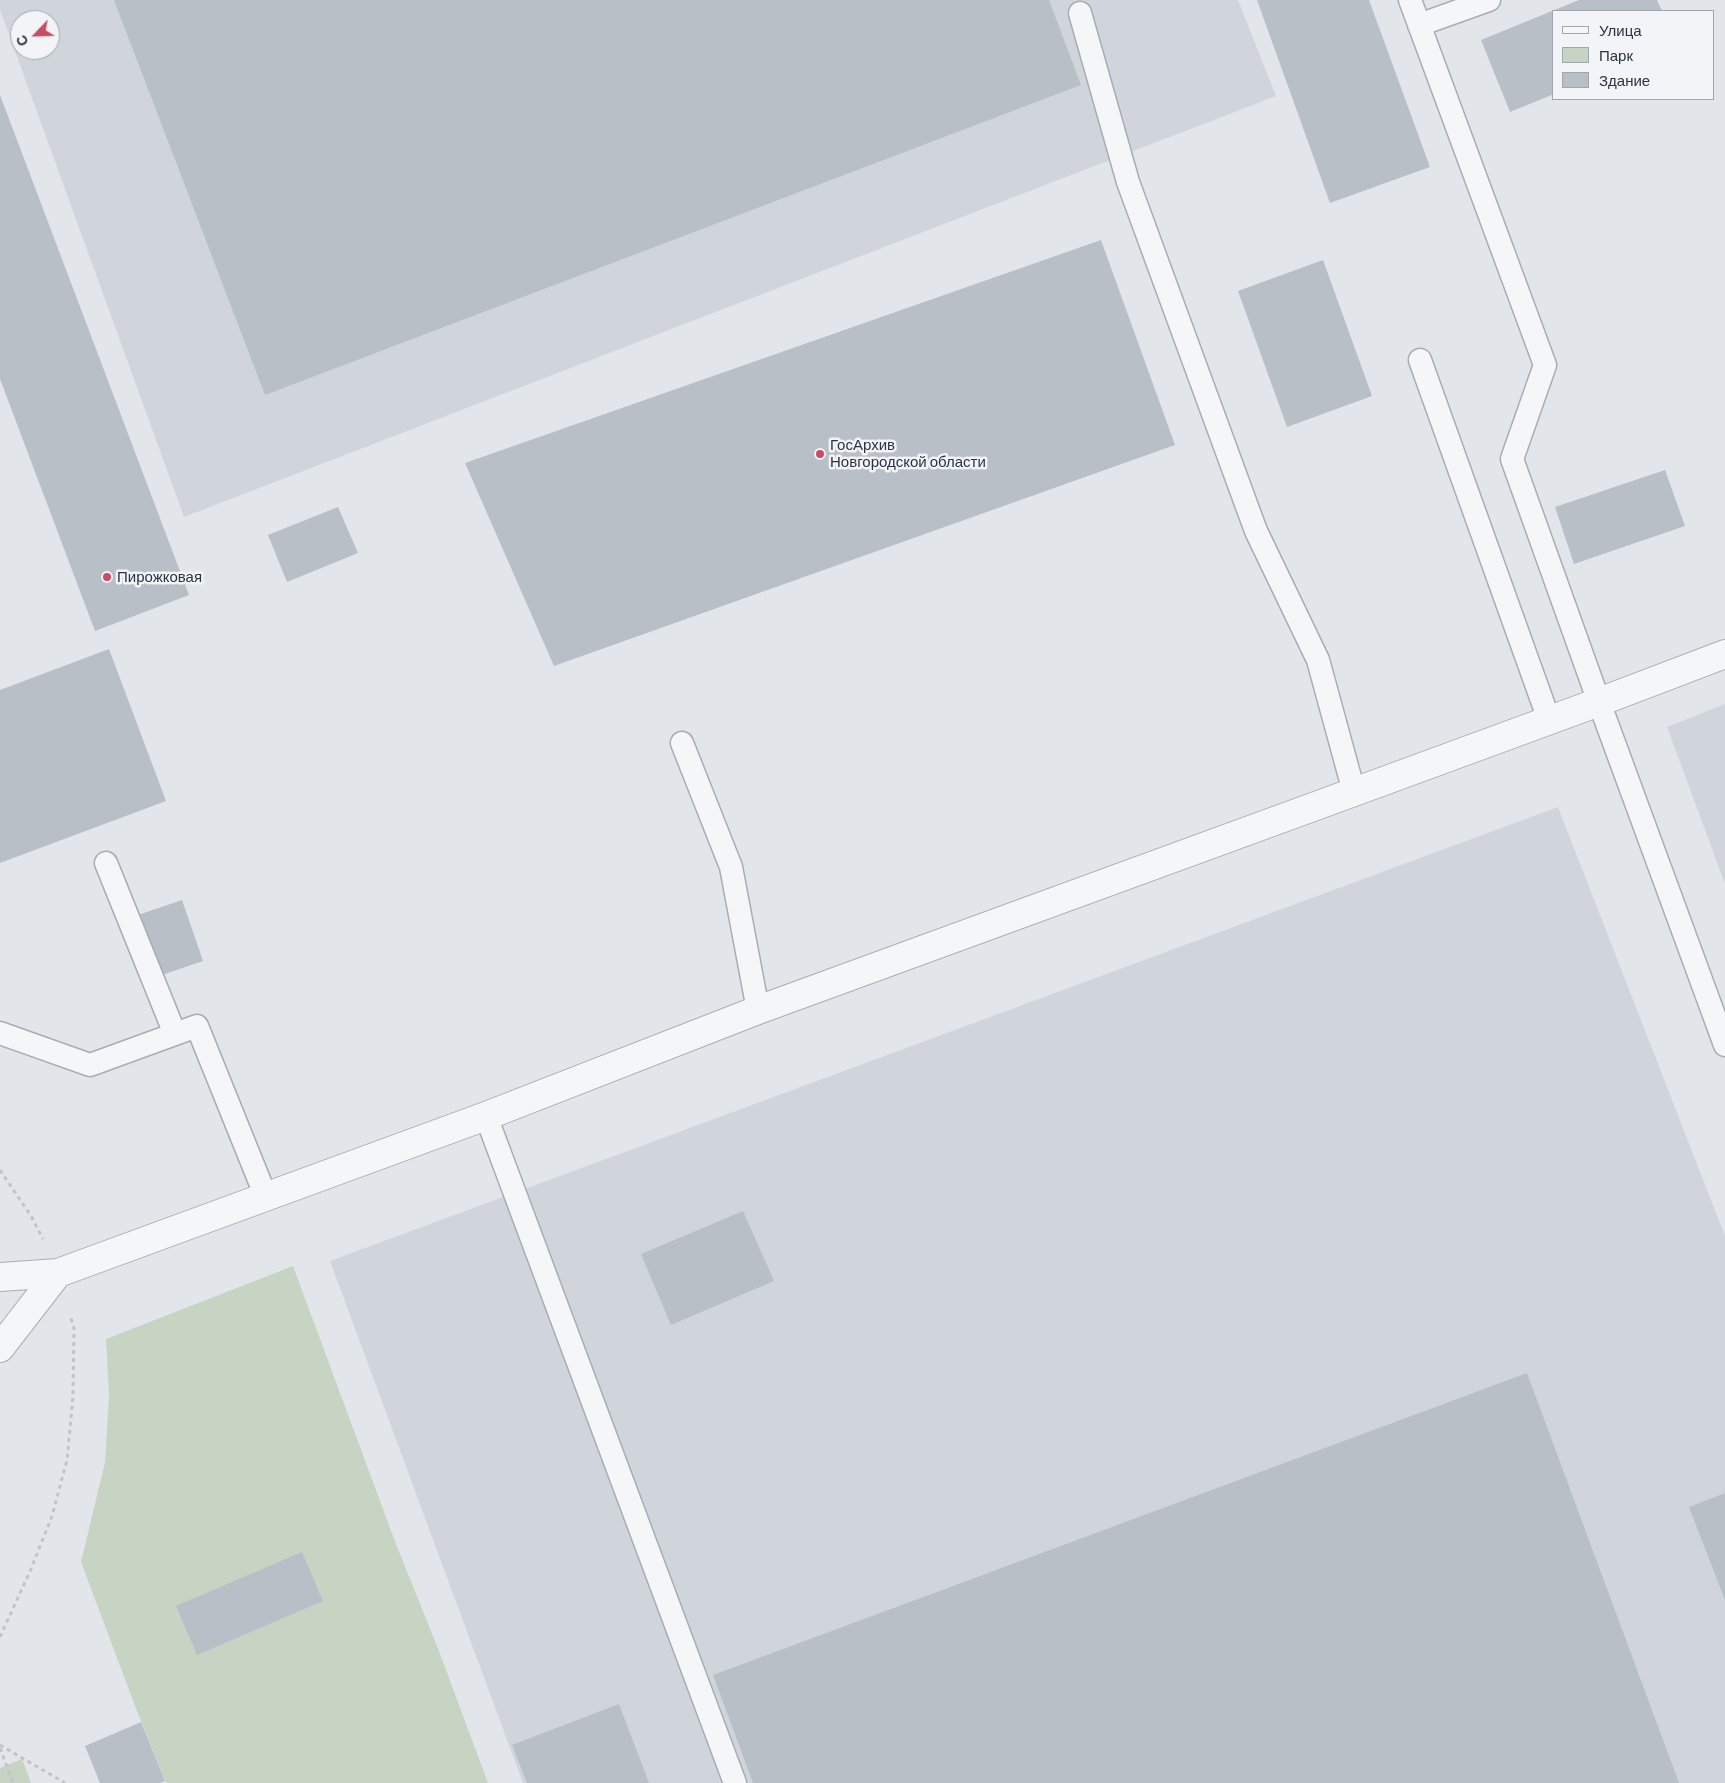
<!DOCTYPE html>
<meta charset="utf-8">
<style>
body{margin:0}
#map{position:relative;width:1725px;height:1783px;overflow:hidden;background:#e2e6ea;font-family:Barlow,sans-serif}
canvas{display:block}
.legend{position:absolute;left:1552px;top:10px;width:162px;height:90px;box-sizing:border-box;background:#f2f4f7;border:1px solid #a2a7af;margin:0;padding:6px 9px;list-style:none;font-size:15px;color:#2a3442}
.legend li{display:flex;align-items:center;gap:10px;height:25px}
.legend b{width:25px;border:1px solid #a2a7af}
.north{position:absolute;left:10px;top:10px;width:50px;height:50px;box-sizing:border-box;background:#f2f4f7;border:1px solid #a2a7af;border-radius:50%;rotate:246deg;font-size:14px;font-weight:700;line-height:20px;text-align:center;color:#2a3442}
.north::after{content:'';display:block;margin:auto;width:18px;height:22px;background:#cd4a63;clip-path:polygon(50% 0,100% 100%,50% 72%,0 100%)}
</style>
<div id="map">
<canvas width="1725" height="1783"></canvas>
<ul class="legend">
<li><b style="height:6px;background:#f5f6f8"></b>Улица</li>
<li><b style="height:14px;background:#c8d4c3"></b>Парк</li>
<li><b style="height:14px;background:#b9bfc7"></b>Здание</li>
</ul>
<div class="north">С</div>
</div>
<script>
const c = document.querySelector('canvas').getContext('2d');
c.lineJoin = 'round';
function fill(path, color) { c.fillStyle = color; c.fill(path, 'evenodd'); }
const poly = rows => new Path2D(rows.map(r => 'M' + r).join(''));
function stroke(path, color, width, dash) { c.strokeStyle = color; c.lineWidth = width; c.lineCap = dash ? 'butt' : 'round'; c.setLineDash(dash || []); c.stroke(path); }
function label(font, color, halo, rows, align = 'center') {
  c.font = font + ' Barlow,sans-serif'; c.lineWidth = 5; c.setLineDash([]); c.textBaseline = 'middle'; c.strokeStyle = halo; c.fillStyle = color; for (const [text, x, y, turn = 0] of rows) {
    c.save(); c.translate(x, y); c.rotate((+turn || 0) * Math.PI / 180); c.textAlign = isNaN(turn) ? turn : align; if (halo) c.strokeText(text, 0, 0); c.fillText(text, 0, 0); c.restore();
  }
}
const built = poly([
 [0,0,1238,0,1276,96,184,517,0,10],
 [20,20,50,20,50,50,20,50],
 [1725,704,1725,884,1667,727],
 [1558,807,1725,1236,1725,1783,523,1783,330,1261]
]);
const green = poly([
 [293,1266,396,1544,439,1651,488,1783,166,1783,135,1706,81,1562,105,1462,109,1395,106,1339],
 [22,1759,31,1783,0,1783,0,1768]
]);
const building = poly([
 [114,0,1049,0,1081,85,265,395],
 [1257,0,1369,0,1430,167,1330,203],
 [1579,0,1657,0,1662,11,1554,11,1554,94,1510,112,1481,40],
 [0,95,189,595,95,631,0,379],
 [1101,240,1175,445,554,666,465,463],
 [1323,260,1372,396,1287,427,1238,291],
 [1665,470,1685,526,1574,564,1555,507],
 [338,507,358,553,287,582,268,535],
 [109,649,166,801,0,863,0,690],
 [182,900,203,961,159,976,138,915],
 [743,1211,774,1281,671,1325,641,1254],
 [1527,1373,1679,1783,753,1783,713,1675],
 [1725,1493,1725,1600,1689,1507],
 [302,1552,323,1601,197,1655,176,1606],
 [619,1704,649,1783,527,1783,512,1745],
 [141,1722,165,1781,160,1783,100,1783,85,1746]
]);
const path = poly([
 [0,1170,31,1216,43,1239],
 [0,1637,31,1569,52,1516,67,1460,73,1396,74,1328,70,1315],
 [0,1745,65,1783],
 [0,1748,13,1783]
]);
const lane = poly([
 [1410,0,1545,365,1512,459,1599,702,1725,1045],
 [1080,13,1128,182,1256,531,1318,660,1354,792],
 [1419,25,1489,0],
 [1420,360,1549,720],
 [682,743,731,867,758,1010],
 [106,863,175,1034],
 [0,1033,90,1065,197,1026,266,1197],
 [486,1116,735,1783]
]);
const street = poly([
 [0,1277,58,1273,486,1116,758,1010,1354,792,1599,702,1725,654],
 [0,1348,58,1273]
]);
const markers = [
 [820,454,5,"#cd4a63"],
 [107,577,5,"#cd4a63"]
];
const poiNames = [
 ["ГосАрхив",830,445],
 ["Новгородской области",830,462],
 ["Пирожковая",117,577]
];
fill(built, '#d0d5dc');
fill(green, '#c8d4c3');
fill(building, '#b9bfc7');
stroke(lane, '#a7adb4', 25);
stroke(street, '#a7adb4', 30);
stroke(path, '#c0c4c9', 3, [4, 4]);
stroke(lane, '#f5f6f8', 22);
stroke(street, '#f5f6f8', 28);
for (const [x, y, r, color] of markers) { const dot = new Path2D(); dot.arc(x, y, r, 0, 2 * Math.PI); c.fillStyle = color; c.fill(dot); stroke(dot, '#f2f4f7', 2); }
label('15px', '#2a3442', '#f2f4f7', poiNames, 'left');
</script>
